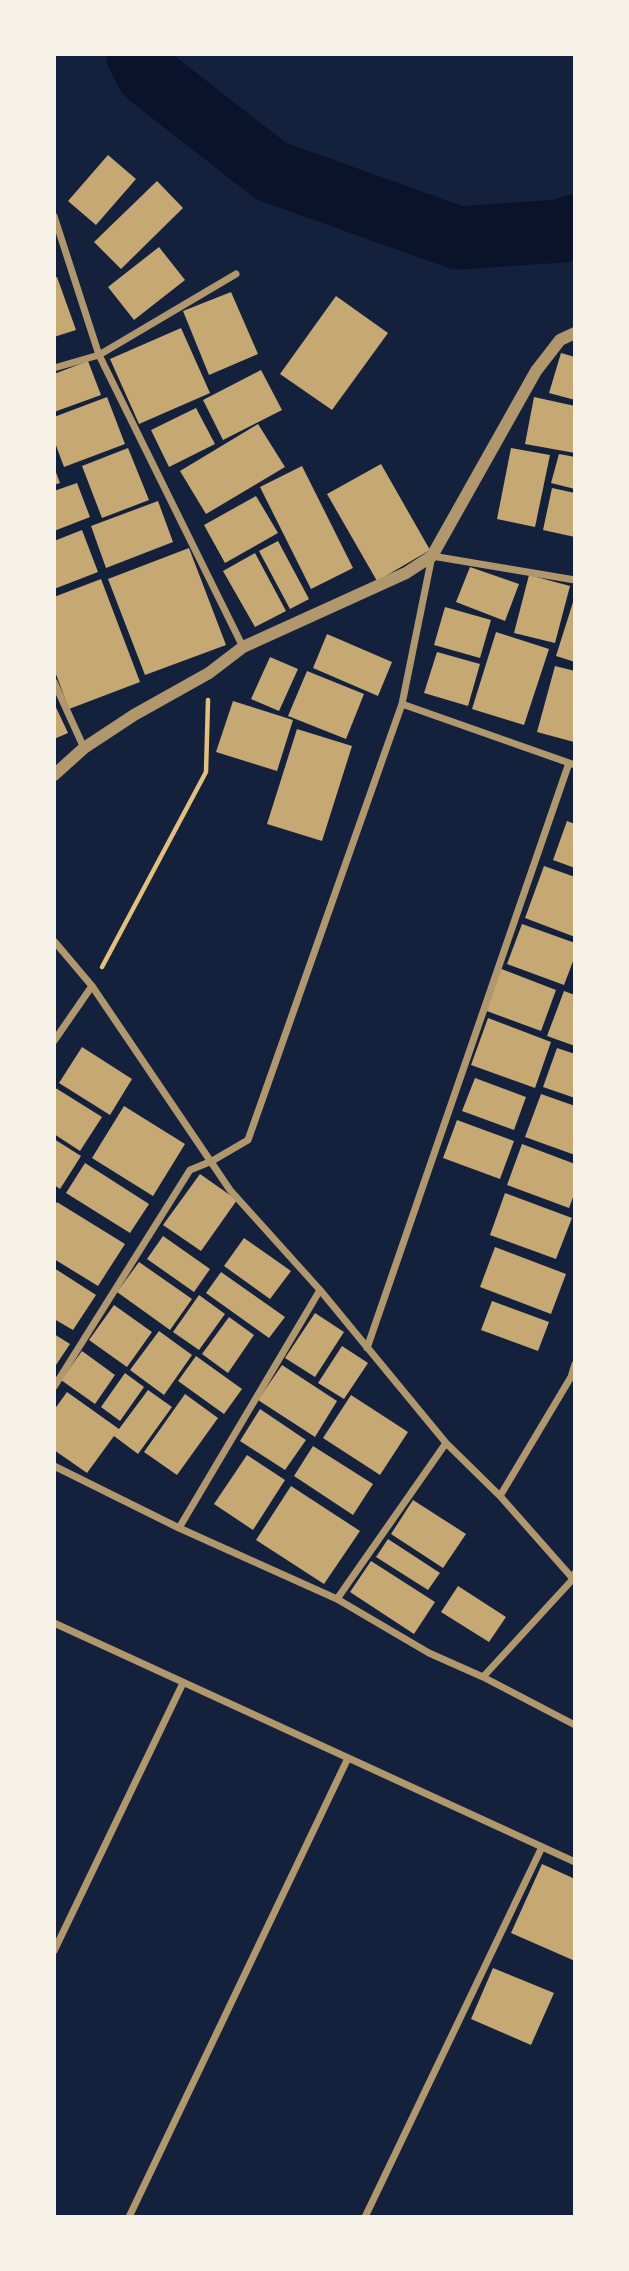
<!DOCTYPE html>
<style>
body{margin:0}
#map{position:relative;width:629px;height:2271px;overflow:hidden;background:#14213d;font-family:"Archivo Narrow",sans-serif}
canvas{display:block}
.frame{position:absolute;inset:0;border:56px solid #f6f1e7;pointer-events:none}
</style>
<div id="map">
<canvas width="629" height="2271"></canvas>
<div class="frame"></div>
</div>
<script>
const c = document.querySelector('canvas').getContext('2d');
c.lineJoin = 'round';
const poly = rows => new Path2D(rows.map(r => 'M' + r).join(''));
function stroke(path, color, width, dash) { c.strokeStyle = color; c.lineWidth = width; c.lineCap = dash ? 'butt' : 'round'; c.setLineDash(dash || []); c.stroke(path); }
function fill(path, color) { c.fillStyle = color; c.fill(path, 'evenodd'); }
const river = poly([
 [137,54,148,75,271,171,458,238,561,231,575,226]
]);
const building = poly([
 [108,155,136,179,96,225,68,201],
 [157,181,183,208,121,269,94,242],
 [159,247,185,280,134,320,108,287],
 [57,277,76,330,54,337,54,278],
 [231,292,258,354,209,375,183,311],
 [336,296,388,333,332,410,280,374],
 [181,328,210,393,139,424,110,359],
 [561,353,575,357,575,400,549,393],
 [88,361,101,395,54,412,54,374],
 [261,370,282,410,223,440,203,400],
 [107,397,125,444,64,467,54,440,54,417],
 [534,397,575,406,575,453,525,444],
 [196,408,215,444,169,467,151,430],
 [258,424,285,467,206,514,180,471],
 [128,448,149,500,102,518,82,466],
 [511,448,550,455,535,527,497,519],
 [559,454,575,457,575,489,551,483],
 [381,464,430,550,377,581,327,494],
 [302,466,353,568,311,589,260,487],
 [54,467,60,483,54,485],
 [77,483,90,517,54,531,54,491],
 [552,488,575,493,575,537,543,530],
 [256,496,278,533,225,563,204,525],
 [158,501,173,542,106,568,91,526],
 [82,530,98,572,54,589,54,541],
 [278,541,309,599,290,609,259,551],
 [189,548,226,645,145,675,108,579],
 [255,553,286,611,255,627,223,571],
 [470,567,519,584,505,621,456,602],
 [529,575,570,586,555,643,514,633],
 [101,579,140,682,69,709,54,669,54,597],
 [574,599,575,599,575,662,556,656],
 [445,607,491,620,480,658,434,645],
 [496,632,549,649,524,725,472,709],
 [327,634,392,662,378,696,313,668],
 [437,652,480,664,468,706,424,693],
 [270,657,298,669,279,711,251,699],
 [555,666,575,671,574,742,537,732],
 [307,671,364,694,346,739,288,716],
 [233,701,293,720,277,771,216,752],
 [54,703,68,733,54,739],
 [297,729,352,746,322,841,267,824],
 [567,821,575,824,575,868,553,860],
 [544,866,575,877,575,937,525,918],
 [522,924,575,943,575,956,564,985,507,964],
 [499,968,556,990,541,1031,484,1010],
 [564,991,575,995,575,1046,547,1036],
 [488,1018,551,1042,535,1088,471,1065],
 [82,1047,132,1079,110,1115,59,1083],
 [557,1048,575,1054,575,1098,543,1087],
 [475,1078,526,1097,514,1130,462,1111],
 [54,1087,102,1117,80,1151,54,1134],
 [541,1094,575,1106,575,1155,525,1137],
 [124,1106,185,1144,153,1196,92,1158],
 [457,1120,514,1141,500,1179,443,1158],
 [54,1139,81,1156,60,1189,54,1185],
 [522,1144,575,1164,575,1192,569,1208,507,1185],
 [85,1163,149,1204,130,1233,66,1193],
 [200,1174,237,1200,201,1251,163,1225],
 [505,1193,572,1218,556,1259,490,1235],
 [57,1202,125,1244,98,1286,54,1259,54,1207],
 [163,1236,210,1269,194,1292,147,1259],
 [244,1238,291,1271,270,1299,224,1266],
 [495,1247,566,1274,551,1314,480,1287],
 [139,1262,192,1299,170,1330,117,1292],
 [54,1268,96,1295,73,1330,54,1319],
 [221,1272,285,1317,269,1338,206,1293],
 [199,1295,225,1314,199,1350,173,1332],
 [492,1301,549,1322,538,1351,481,1330],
 [114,1305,152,1332,127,1367,89,1340],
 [315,1313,344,1332,315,1377,285,1358],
 [229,1317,254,1335,228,1373,202,1354],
 [159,1331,192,1355,164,1395,130,1370],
 [54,1334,70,1344,54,1368],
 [342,1346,368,1363,344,1399,318,1383],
 [82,1351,115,1375,95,1404,61,1380],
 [196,1356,242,1389,224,1414,178,1381],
 [282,1365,337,1401,315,1437,258,1400],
 [125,1373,144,1387,120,1421,101,1407],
 [148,1390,172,1407,138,1454,114,1436,87,1473,54,1450,54,1410,67,1392,119,1429],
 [185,1394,218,1418,177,1475,144,1452],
 [351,1395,408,1432,380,1475,323,1438],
 [260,1409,306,1440,285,1470,240,1441],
 [313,1446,373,1484,353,1515,294,1476],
 [247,1455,285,1480,253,1530,214,1504],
 [291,1486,360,1531,324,1584,256,1540],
 [413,1500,466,1534,443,1568,391,1534],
 [388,1539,440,1573,428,1590,376,1557],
 [371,1561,435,1602,414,1634,350,1592],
 [458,1586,506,1617,489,1642,441,1612],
 [542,1864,575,1879,575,1961,511,1933],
 [493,1968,554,1993,531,2045,471,2019]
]);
const path = poly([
 [102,967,206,772,208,700]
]);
const minor = poly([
 [54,216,99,355,243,647],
 [54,368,99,355,236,274],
 [54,682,84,748],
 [402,704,575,765],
 [54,941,92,986,230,1190,320,1290,446,1443,500,1496,575,1581],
 [54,1041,92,986],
 [367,1348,569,763],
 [54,1387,190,1170,212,1161,248,1140,402,704,432,556,575,580],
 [54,1466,179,1528,337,1599,429,1653,483,1677,575,1725],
 [500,1496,571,1377,575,1364],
 [179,1528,320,1290],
 [337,1599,446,1443],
 [54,1623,575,1862],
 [483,1677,573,1579,575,1573],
 [54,1951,183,1683],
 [129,2217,348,1758],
 [365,2217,542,1847]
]);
const tertiary = poly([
 [54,775,84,748,134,715,209,673,243,647,406,573,432,556,536,371,560,340,575,333]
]);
stroke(river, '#0b132b', 63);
fill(building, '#c6a872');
stroke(path, '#e5c07b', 4.5);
stroke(minor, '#b1986c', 7);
stroke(tertiary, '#b1986c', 12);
</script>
